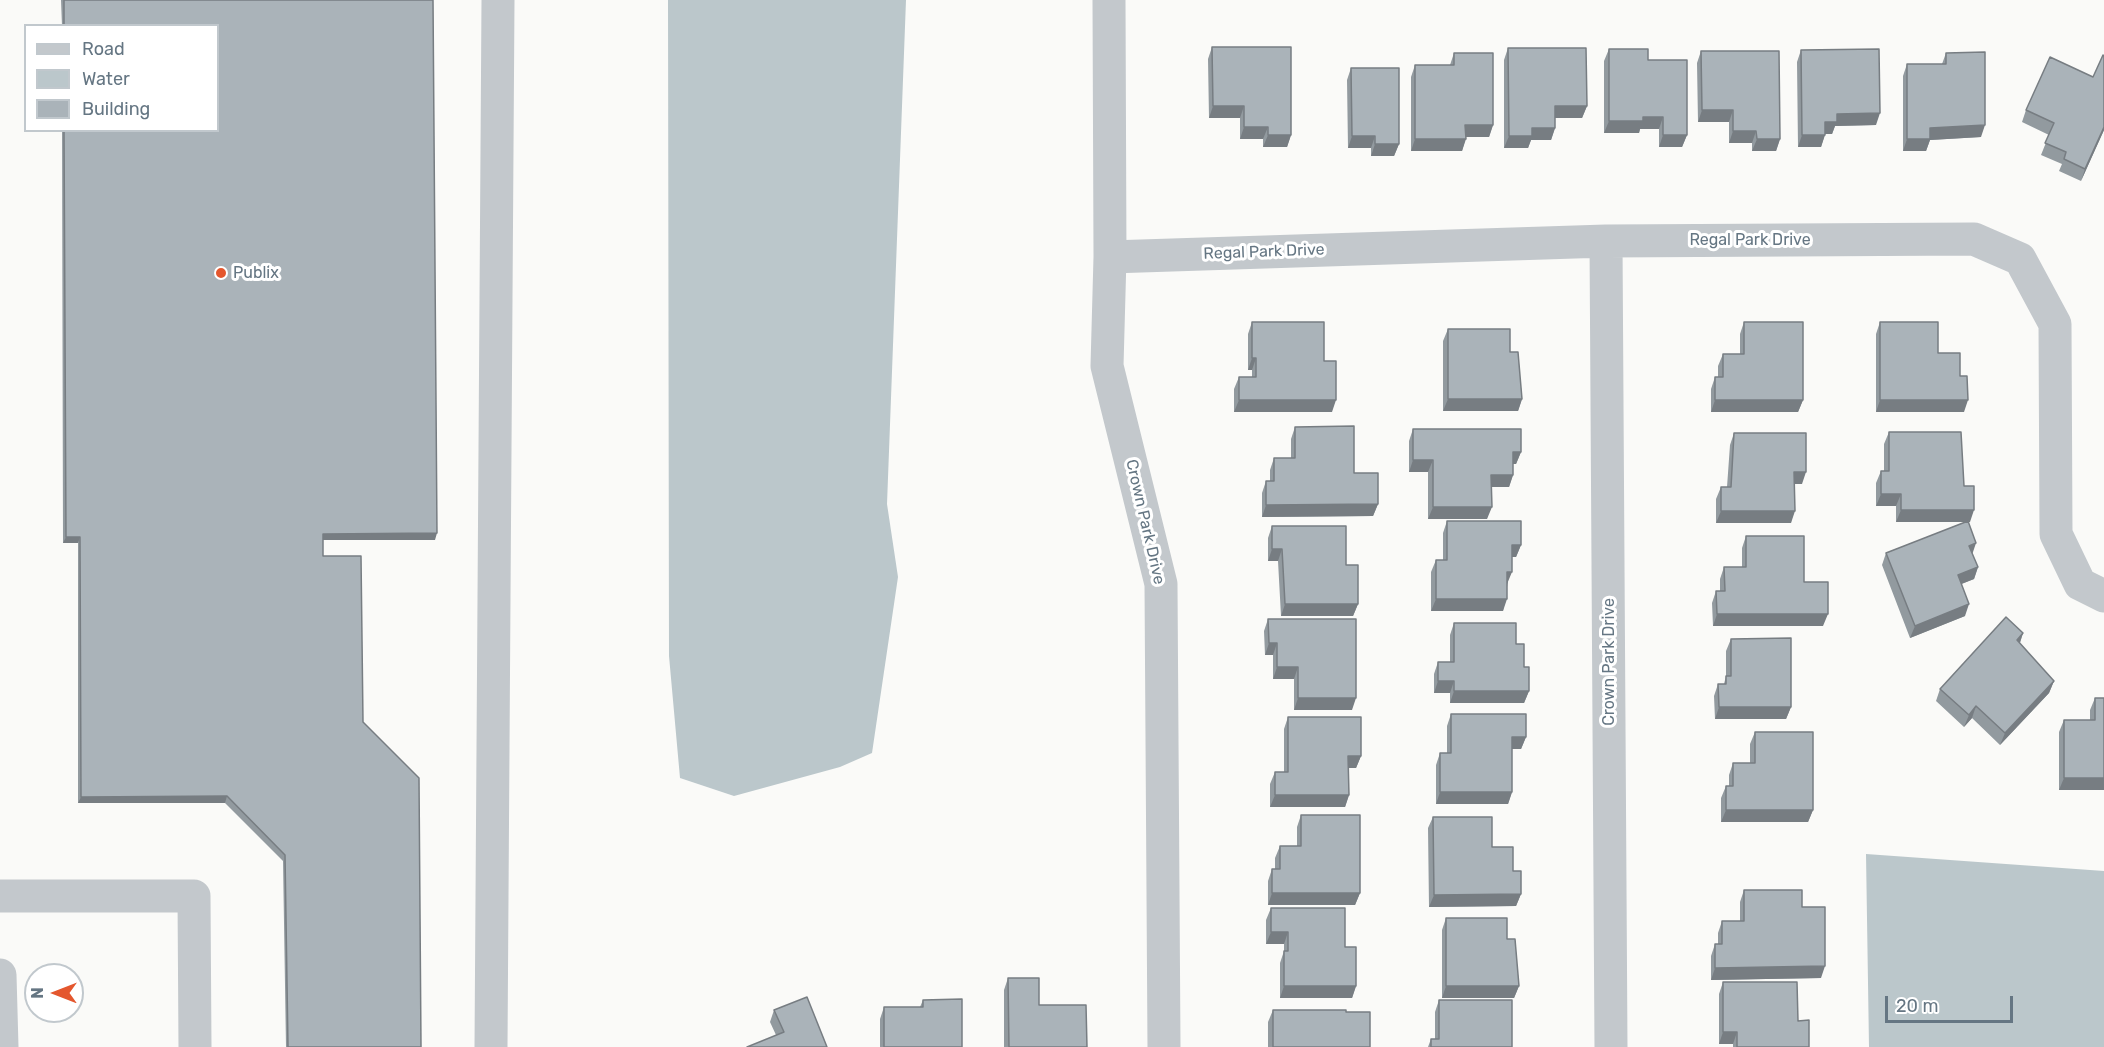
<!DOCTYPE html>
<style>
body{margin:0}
#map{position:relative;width:2104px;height:1047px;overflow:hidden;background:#fafaf8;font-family:Rubik,sans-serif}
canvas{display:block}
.legend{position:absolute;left:24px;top:24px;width:195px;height:108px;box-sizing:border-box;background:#fff;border:2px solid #c1c8cd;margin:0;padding:8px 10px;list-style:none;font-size:18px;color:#657683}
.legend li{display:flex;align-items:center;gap:12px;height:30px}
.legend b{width:30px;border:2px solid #c1c8cd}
.north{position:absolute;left:24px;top:963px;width:60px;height:60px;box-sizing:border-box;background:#fff;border:2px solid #c1c8cd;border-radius:50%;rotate:270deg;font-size:16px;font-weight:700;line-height:24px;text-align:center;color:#657683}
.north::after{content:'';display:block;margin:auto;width:21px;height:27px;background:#e4572e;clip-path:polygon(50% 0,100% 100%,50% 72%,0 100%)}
.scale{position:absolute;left:1885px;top:996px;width:128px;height:27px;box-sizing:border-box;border:3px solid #657683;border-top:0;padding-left:8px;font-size:18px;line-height:21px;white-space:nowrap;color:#657683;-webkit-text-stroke:4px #fff;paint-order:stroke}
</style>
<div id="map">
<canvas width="2104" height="1047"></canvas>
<ul class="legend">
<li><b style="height:8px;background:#c3c8cc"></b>Road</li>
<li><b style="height:16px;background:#bbc7cb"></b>Water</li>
<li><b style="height:16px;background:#aab3b9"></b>Building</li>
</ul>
<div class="north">N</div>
<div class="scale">20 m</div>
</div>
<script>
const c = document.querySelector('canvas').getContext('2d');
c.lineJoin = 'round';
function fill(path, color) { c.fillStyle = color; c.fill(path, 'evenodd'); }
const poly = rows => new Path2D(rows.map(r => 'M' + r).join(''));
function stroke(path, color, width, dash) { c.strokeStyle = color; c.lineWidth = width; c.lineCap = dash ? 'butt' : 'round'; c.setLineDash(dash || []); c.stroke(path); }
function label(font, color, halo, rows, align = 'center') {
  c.font = font + ' Rubik,sans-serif'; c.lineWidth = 6; c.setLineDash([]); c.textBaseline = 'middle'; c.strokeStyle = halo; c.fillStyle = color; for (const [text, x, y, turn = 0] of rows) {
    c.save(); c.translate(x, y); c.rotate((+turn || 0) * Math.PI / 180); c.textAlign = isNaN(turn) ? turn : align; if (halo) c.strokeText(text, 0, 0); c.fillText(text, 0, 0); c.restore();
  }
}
const water = poly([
 [668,0,906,0,887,504,898,577,872,753,840,767,734,796,680,778,669,656],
 [1866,854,2104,871,2104,1047,1869,1047]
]);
const minor = poly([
 [1109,0,1110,257,1107,366,1161,584,1164,1047],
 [1606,241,1611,1047],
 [1110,257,1606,241,1974,239,2020,259,2055,324,2056,534,2080,584,2104,596],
 [0,896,194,896,195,1047],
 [0,975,2,1047],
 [491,1047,498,0]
]);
const wall = poly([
 [61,0,433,0,435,540,323,540,323,556,363,722,421,1047,286,1047,283,861,225,803,78,803,78,543,63,543,62,130,218,130,218,26,62,26],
 [1212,47,1291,135,1287,147,1263,147,1263,139,1240,139,1240,118,1209,118,1208,59],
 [1508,48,1587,106,1582,118,1555,118,1555,128,1551,140,1531,140,1528,148,1504,148,1504,60],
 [1609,49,1648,60,1687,135,1682,147,1659,147,1659,129,1640,129,1639,133,1604,133,1604,61],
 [1801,50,1876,125,1835,126,1832,134,1825,134,1821,147,1798,147,1797,62],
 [1701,51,1780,139,1776,151,1752,151,1752,143,1729,143,1729,122,1698,122,1697,63],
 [1454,53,1493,125,1489,137,1466,137,1462,151,1411,151,1411,77,1415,65,1450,65],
 [1946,53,1981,137,1930,140,1926,151,1903,151,1903,76,1907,64,1942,64],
 [2104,56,2104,130,2081,181,2059,171,2062,164,2041,155,2049,135,2022,122,2026,110,2093,77],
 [1351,68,1399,144,1394,156,1371,156,1371,148,1348,148,1347,80],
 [1252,322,1324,361,1332,412,1234,412,1234,389,1239,377,1252,377,1252,370,1248,370,1248,334],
 [1744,322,1803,400,1798,412,1711,412,1711,389,1715,377,1718,377,1718,366,1723,354,1740,354,1740,334],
 [1880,322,1938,353,1960,376,1964,412,1876,412,1876,334],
 [1448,329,1510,352,1522,399,1518,411,1443,411,1443,341],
 [1295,427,1354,473,1378,504,1373,516,1262,517,1262,493,1266,481,1270,481,1270,470,1274,458,1291,458,1291,439],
 [1413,429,1521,452,1516,464,1513,464,1513,475,1509,487,1491,487,1487,519,1428,519,1428,472,1409,472,1409,441],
 [1889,432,1970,522,1968,522,1972,554,1978,567,1974,579,1961,584,1965,616,1910,638,1882,565,1886,553,1966,522,1896,522,1896,506,1876,506,1876,483,1881,471,1884,471,1884,444],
 [1734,433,1802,484,1795,484,1791,523,1716,523,1716,499,1721,487,1727,487,1730,445],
 [1447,521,1521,545,1516,557,1512,557,1503,611,1431,611,1431,572,1436,560,1443,560,1443,533],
 [1272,526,1346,565,1358,604,1353,616,1281,616,1278,561,1268,561,1268,538],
 [1746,536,1804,582,1823,626,1713,626,1712,603,1716,591,1720,591,1720,579,1724,567,1742,567,1742,548],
 [1268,619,1352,710,1294,710,1294,679,1273,679,1273,655,1265,655,1264,631],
 [1454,623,1516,644,1524,667,1529,691,1524,703,1450,703,1450,693,1434,693,1434,674,1438,662,1450,662,1450,635],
 [2023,633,2020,643,2054,681,2049,693,2000,745,1972,718,1964,727,1936,701,1940,689],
 [1731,639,1791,707,1786,719,1715,719,1714,696,1718,684,1724,684,1726,676,1726,651],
 [2095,698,2104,790,2059,790,2059,732,2064,720,2090,720,2090,710],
 [1451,714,1526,737,1521,749,1512,749,1512,792,1508,804,1436,804,1436,765,1440,753,1447,753,1447,726],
 [1288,717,1361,756,1356,768,1349,768,1349,795,1345,807,1270,807,1270,784,1275,772,1284,772,1284,729],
 [1755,732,1813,810,1808,822,1721,822,1721,798,1726,786,1729,786,1729,775,1733,763,1750,763,1750,744],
 [1301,815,1360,893,1355,905,1268,905,1268,881,1272,869,1275,869,1275,858,1280,846,1297,846,1297,827],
 [1433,817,1492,847,1513,871,1521,894,1516,906,1429,907,1428,828],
 [1744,890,1802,907,1821,978,1711,980,1711,956,1715,944,1718,944,1718,933,1722,921,1740,921,1740,902],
 [1271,908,1345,947,1356,986,1352,998,1280,998,1280,963,1284,951,1284,944,1266,944,1266,920],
 [1446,918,1507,939,1519,986,1514,998,1442,998,1442,930],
 [1008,978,1039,1005,1087,1047,1004,1047,1004,990],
 [1723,982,1798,1021,1809,1047,1733,1047,1733,1044,1719,1044,1719,994],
 [923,1000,962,1047,880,1047,880,1019,884,1007,920,1007],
 [1439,1000,1512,1047,1428,1047,1431,1039,1435,1039,1435,1012],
 [774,1010,827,1047,776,1035,770,1022],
 [1273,1010,1346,1012,1370,1047,1268,1047,1268,1022]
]);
const shadedWall = poly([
 [1213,106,1244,106,1240,118,1209,118],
 [1555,106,1587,106,1582,118,1551,118],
 [1702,110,1733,110,1729,122,1698,122],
 [1880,113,1876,125,1835,126,1832,134,1821,134,1825,122,1837,114],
 [1643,117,1663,117,1659,129,1640,129,1639,133,1604,133,1609,121],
 [1465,125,1493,125,1489,137,1461,137],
 [1985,125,1981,137,1930,140,1926,151,1903,151,1907,139,1930,128],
 [1244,127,1268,127,1263,139,1240,139],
 [2104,127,2104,130,2081,181,2085,169],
 [1532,128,1555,128,1551,140,1531,140,1528,148,1504,148,1509,136],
 [1733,131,1756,131,1752,143,1729,143],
 [1268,135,1291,135,1287,147,1263,147],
 [1663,135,1687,135,1682,147,1659,147],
 [1802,135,1825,135,1821,147,1798,147],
 [1352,136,1375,136,1371,148,1348,148],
 [1415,139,1466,139,1462,151,1411,151],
 [1757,139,1780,139,1776,151,1752,151],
 [1375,144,1399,144,1394,156,1371,156],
 [1252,358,1256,358,1252,370,1248,370],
 [1448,399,1522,399,1518,411,1443,411],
 [1239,400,1336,400,1332,412,1234,412],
 [1715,400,1803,400,1798,412,1711,412],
 [1880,400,1968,400,1964,412,1876,412],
 [1513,452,1521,452,1516,464,1509,464],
 [1413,460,1433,460,1428,472,1409,472],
 [1794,472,1806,472,1802,484,1790,484],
 [1491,475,1513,475,1509,487,1487,487],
 [1881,494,1901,494,1896,506,1876,506],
 [1378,504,1373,516,1262,517,1266,505],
 [1433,507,1492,507,1487,519,1428,519],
 [1901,510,1974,510,1970,522,1896,522],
 [1721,511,1795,511,1791,523,1716,523],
 [437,533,435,540,321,540,323,534],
 [66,537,80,537,78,543,63,543],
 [1976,543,1972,555,1969,546],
 [1512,545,1521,545,1516,557,1507,557],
 [1272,549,1282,549,1278,561,1268,561],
 [1978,567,1974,579,1954,587,1958,575],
 [1507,572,1512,572,1507,584],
 [1436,599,1507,599,1503,611,1431,611],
 [1285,604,1358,604,1353,616,1281,616],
 [1969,604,1965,616,1910,638,1915,626],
 [1717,614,1828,614,1823,626,1713,626],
 [2023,633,2019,645,2017,640],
 [1269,643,1277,643,1273,655,1265,655],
 [1277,667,1298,667,1294,679,1273,679],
 [1438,681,1454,681,1450,693,1434,693],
 [2054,681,2049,693,2000,745,2005,733],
 [1454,691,1529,691,1524,703,1450,703],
 [1298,698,1356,698,1352,710,1294,710],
 [1976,706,1972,718,1964,727,1969,715],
 [1719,707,1791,707,1786,719,1715,719],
 [1512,737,1526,737,1521,749,1507,749],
 [1348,756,1361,756,1356,768,1344,768],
 [2064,778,2104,778,2104,790,2059,790],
 [1440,792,1512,792,1508,804,1436,804],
 [1275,795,1349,795,1345,807,1270,807],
 [227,796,225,803,78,803,81,797],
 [1726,810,1813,810,1808,822,1721,822],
 [1272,893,1360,893,1355,905,1268,905],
 [1521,894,1516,906,1429,907,1434,895],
 [1271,932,1288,932,1284,944,1266,944],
 [1825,966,1821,978,1711,980,1715,968],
 [1284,986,1356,986,1352,998,1280,998],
 [1446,986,1519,986,1514,998,1442,998],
 [1723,1032,1737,1032,1733,1044,1719,1044]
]);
const building = poly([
 [64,0,433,0,437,533,323,534,323,556,361,556,363,722,419,778,421,1047,288,1047,285,855,227,796,81,797,80,537,66,537,64,130,218,130,218,26,64,26,64,0],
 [1212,47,1291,47,1291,135,1268,135,1268,127,1244,127,1244,106,1213,106,1212,47],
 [1508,48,1586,48,1587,106,1555,106,1555,128,1532,128,1532,136,1509,136,1508,48],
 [1609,49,1648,49,1648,60,1687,60,1687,135,1663,135,1663,117,1643,117,1643,121,1609,121,1609,49],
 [1879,49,1880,113,1837,114,1837,122,1825,122,1825,135,1802,135,1801,50,1879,49],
 [1701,51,1779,51,1780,139,1757,139,1756,131,1733,131,1733,110,1702,110,1701,51],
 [1985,52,1985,125,1930,128,1930,139,1907,139,1907,64,1946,64,1946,53,1985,52],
 [1454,53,1493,53,1493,125,1465,125,1466,139,1415,139,1415,65,1454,65,1454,53],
 [2103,55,2104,56,2104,127,2085,169,2064,159,2066,152,2045,143,2054,123,2026,110,2050,57,2093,77,2103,55],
 [1351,68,1399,68,1399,144,1375,144,1375,136,1352,136,1351,68],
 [1252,322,1324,322,1324,361,1336,361,1336,400,1239,400,1239,377,1256,377,1256,358,1252,358,1252,322],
 [1744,322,1803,322,1803,400,1715,400,1715,377,1723,377,1723,354,1744,354,1744,322],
 [1880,322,1938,322,1938,353,1960,353,1960,376,1967,376,1968,400,1880,400,1880,322],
 [1448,329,1510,329,1510,352,1518,352,1522,399,1448,399,1448,329],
 [1354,426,1354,473,1378,473,1378,504,1266,505,1266,481,1274,481,1274,458,1295,458,1295,427,1354,426],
 [1413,429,1521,429,1521,452,1513,452,1513,475,1491,475,1492,507,1433,507,1433,460,1413,460,1413,429],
 [1889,432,1961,432,1964,486,1974,486,1974,510,1901,510,1901,494,1881,494,1881,471,1889,471,1889,432],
 [1734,433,1806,433,1806,472,1794,472,1795,511,1721,511,1721,487,1731,487,1734,433],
 [1447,521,1521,521,1521,545,1512,545,1512,572,1507,572,1507,599,1436,599,1436,560,1447,560,1447,521],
 [1968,521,1976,543,1969,546,1978,567,1958,575,1969,604,1915,626,1886,553,1968,521],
 [1272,526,1346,526,1346,565,1358,565,1358,604,1285,604,1282,549,1272,549,1272,526],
 [1746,536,1804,536,1804,582,1828,582,1828,614,1717,614,1716,591,1725,591,1724,567,1746,567,1746,536],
 [2006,617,2023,633,2017,640,2054,681,2005,733,1976,706,1969,715,1940,689,2006,617],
 [1268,619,1356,619,1356,698,1298,698,1298,667,1277,667,1277,643,1269,643,1268,619],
 [1454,623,1516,623,1516,644,1524,644,1524,667,1529,667,1529,691,1454,691,1454,681,1438,681,1438,662,1454,662,1454,623],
 [1791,638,1791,707,1719,707,1718,684,1726,684,1726,676,1731,676,1731,639,1791,638],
 [2095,698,2104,698,2104,778,2064,778,2064,720,2095,720,2095,698],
 [1451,714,1526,714,1526,737,1512,737,1512,792,1440,792,1440,753,1451,753,1451,714],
 [1288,717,1361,717,1361,756,1348,756,1349,795,1275,795,1275,772,1288,772,1288,717],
 [1755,732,1813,732,1813,810,1726,810,1726,786,1733,786,1733,763,1755,763,1755,732],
 [1301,815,1360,815,1360,893,1272,893,1272,869,1280,869,1280,846,1301,846,1301,815],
 [1433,817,1492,817,1492,847,1513,847,1513,871,1521,871,1521,894,1434,895,1433,817],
 [1744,890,1802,890,1802,907,1825,907,1825,966,1715,968,1715,944,1722,944,1722,921,1744,921,1744,890],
 [1271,908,1345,908,1345,947,1356,947,1356,986,1284,986,1284,951,1288,951,1288,932,1271,932,1271,908],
 [1446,918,1507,918,1507,939,1515,939,1519,986,1446,986,1446,918],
 [1008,978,1039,978,1039,1005,1086,1005,1087,1047,1009,1047,1008,978],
 [1723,982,1797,982,1798,1021,1809,1020,1809,1047,1737,1047,1737,1032,1723,1032,1723,982],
 [807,997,827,1047,747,1047,784,1032,774,1010,807,997],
 [962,999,962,1047,884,1047,884,1007,923,1007,923,1000,962,999],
 [1439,1000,1512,1000,1512,1047,1431,1047,1431,1039,1439,1039,1439,1000],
 [1273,1010,1346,1010,1346,1012,1370,1012,1370,1047,1273,1047,1273,1010]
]);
const markers = [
 [221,273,6,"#e4572e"]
];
const streetNames = [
 ["Regal Park Drive",1750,240],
 ["Regal Park Drive",1264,252,-2],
 ["Crown Park Drive",1145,522,77],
 ["Crown Park Drive",1609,662,-90]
];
const poiNames = [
 ["Publix",233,273]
];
fill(water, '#bbc7cb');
stroke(minor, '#c3c8cc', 33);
fill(wall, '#929a9f');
fill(shadedWall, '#777d82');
fill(building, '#aab3b9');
stroke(building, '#777d82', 1.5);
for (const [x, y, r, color] of markers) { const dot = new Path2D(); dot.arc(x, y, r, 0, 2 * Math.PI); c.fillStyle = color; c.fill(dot); stroke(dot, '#fff', 2); }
label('16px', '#657683', '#fff', streetNames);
label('16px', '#657683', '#fff', poiNames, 'left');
</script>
